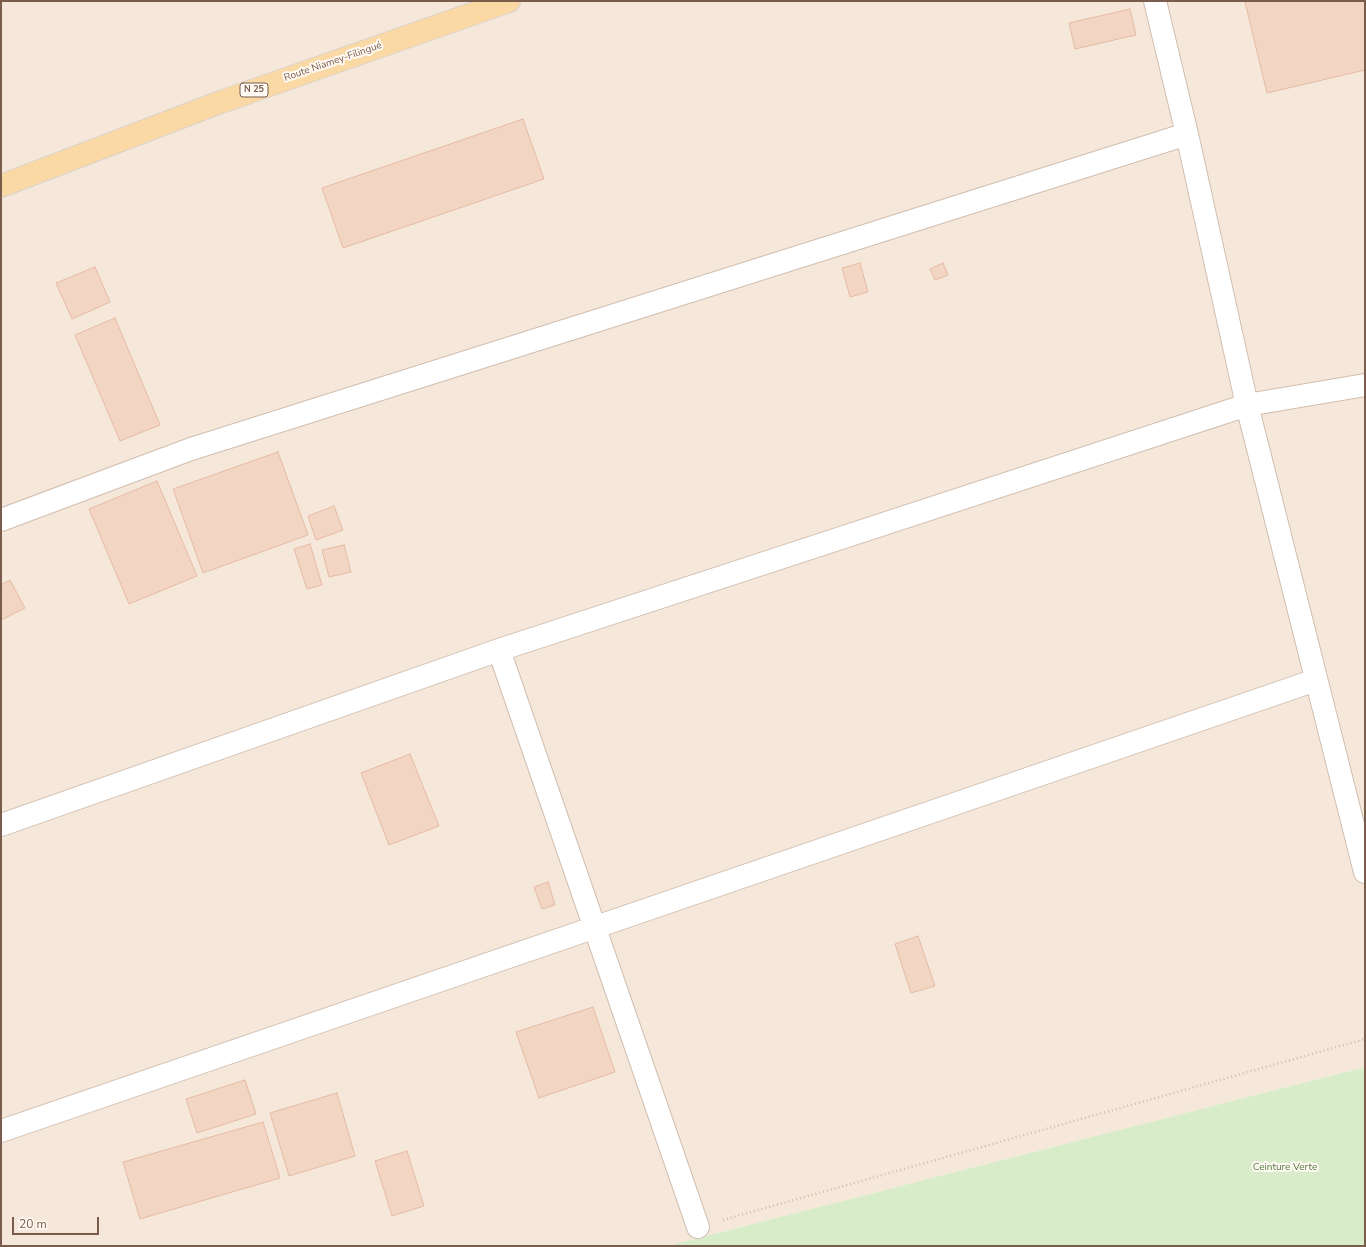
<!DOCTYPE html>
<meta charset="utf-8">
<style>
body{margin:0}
#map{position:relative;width:1366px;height:1247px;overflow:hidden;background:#fdf6ec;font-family:"Nunito Sans",sans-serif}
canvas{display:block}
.frame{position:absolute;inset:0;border:2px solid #7a5c4d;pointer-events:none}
.scale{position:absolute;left:12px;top:1217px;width:87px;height:18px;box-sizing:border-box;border:2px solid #7a5c4d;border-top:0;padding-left:5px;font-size:12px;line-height:14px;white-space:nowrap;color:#7a5c4d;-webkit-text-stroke:3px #fffaf3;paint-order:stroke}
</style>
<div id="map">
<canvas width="1366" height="1247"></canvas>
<div class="frame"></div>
<div class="scale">20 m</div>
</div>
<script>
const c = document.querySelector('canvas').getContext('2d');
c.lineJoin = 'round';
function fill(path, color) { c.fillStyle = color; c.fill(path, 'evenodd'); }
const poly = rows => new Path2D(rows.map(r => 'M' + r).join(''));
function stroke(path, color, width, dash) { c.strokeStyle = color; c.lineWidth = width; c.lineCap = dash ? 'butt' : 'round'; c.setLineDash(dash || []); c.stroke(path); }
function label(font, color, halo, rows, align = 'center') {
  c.font = font + ' "Nunito Sans",sans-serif'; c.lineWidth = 4; c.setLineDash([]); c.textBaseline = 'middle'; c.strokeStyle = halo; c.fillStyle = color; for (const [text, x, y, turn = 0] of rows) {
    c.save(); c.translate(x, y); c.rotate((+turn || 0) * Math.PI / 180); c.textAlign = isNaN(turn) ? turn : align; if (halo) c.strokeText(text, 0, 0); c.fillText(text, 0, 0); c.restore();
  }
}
const residential = poly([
 [1,1,1365,1,1365,1067,667,1246,1,1246]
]);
const green = poly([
 [1365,1067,1365,1246,667,1246]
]);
const building = poly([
 [1249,1,1365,1,1365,70,1267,93,1245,2,1249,1],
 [1130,9,1136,35,1075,49,1069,23,1130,9],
 [523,119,544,179,343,248,322,188,523,119],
 [860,263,868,292,850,297,842,268,860,263],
 [943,263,948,275,935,280,930,269,943,263],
 [95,267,110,302,72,319,56,283,95,267],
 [115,318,160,425,120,441,75,335,115,318],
 [278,452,308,535,203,573,173,489,278,452],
 [157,481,197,576,129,604,89,509,157,481],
 [334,506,343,530,316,540,308,516,334,506],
 [310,544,322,585,307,589,294,549,310,544],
 [344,545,351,572,329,577,322,550,344,545],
 [10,580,25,608,1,620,1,585,10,580],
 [410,754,439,826,389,845,361,773,410,754],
 [548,882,555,905,542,909,534,887,548,882],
 [918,936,935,986,911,993,895,944,918,936],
 [593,1007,615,1072,539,1098,516,1032,593,1007],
 [245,1080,256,1114,197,1133,186,1099,245,1080],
 [337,1093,355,1156,289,1176,270,1113,337,1093],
 [263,1122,280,1178,140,1219,123,1162,263,1122],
 [407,1151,424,1206,392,1216,375,1161,407,1151]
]);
const path = poly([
 [723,1220,1365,1039]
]);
const minor = poly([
 [1155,1,1187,134,1247,405,1365,872],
 [1,520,191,449,1187,134],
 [499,650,698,1227],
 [1,825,499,650,1247,405,1365,385],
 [1,1131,1316,680]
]);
const major = poly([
 [1,186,218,103,509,1]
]);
const shields = [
 [254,90,28]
];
const shieldNames = [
 ["N 25",254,90]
];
const streetNames = [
 ["Route Niamey-Filingué",333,62,-19]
];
const parkNames = [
 ["Ceinture Verte",1285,1168]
];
fill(residential, '#f5e8da');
fill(green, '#d8ecc9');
fill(building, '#f3d5c3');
stroke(building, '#e6bba3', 1);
stroke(minor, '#d1beb0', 24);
stroke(major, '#dad1cd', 24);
stroke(path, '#d9b8a5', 2.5, [1, 3]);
stroke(minor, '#fff', 22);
stroke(major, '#fbd9a5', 22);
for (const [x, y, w] of shields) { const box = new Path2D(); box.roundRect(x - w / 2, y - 7, w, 14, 3); c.fillStyle = '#fffaf3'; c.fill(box); stroke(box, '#7a5c4d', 1); }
label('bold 9px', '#7a5c4d', null, shieldNames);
label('10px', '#7a5c4d', '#fffaf3', streetNames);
label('10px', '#537a41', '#fffaf3', parkNames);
</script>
